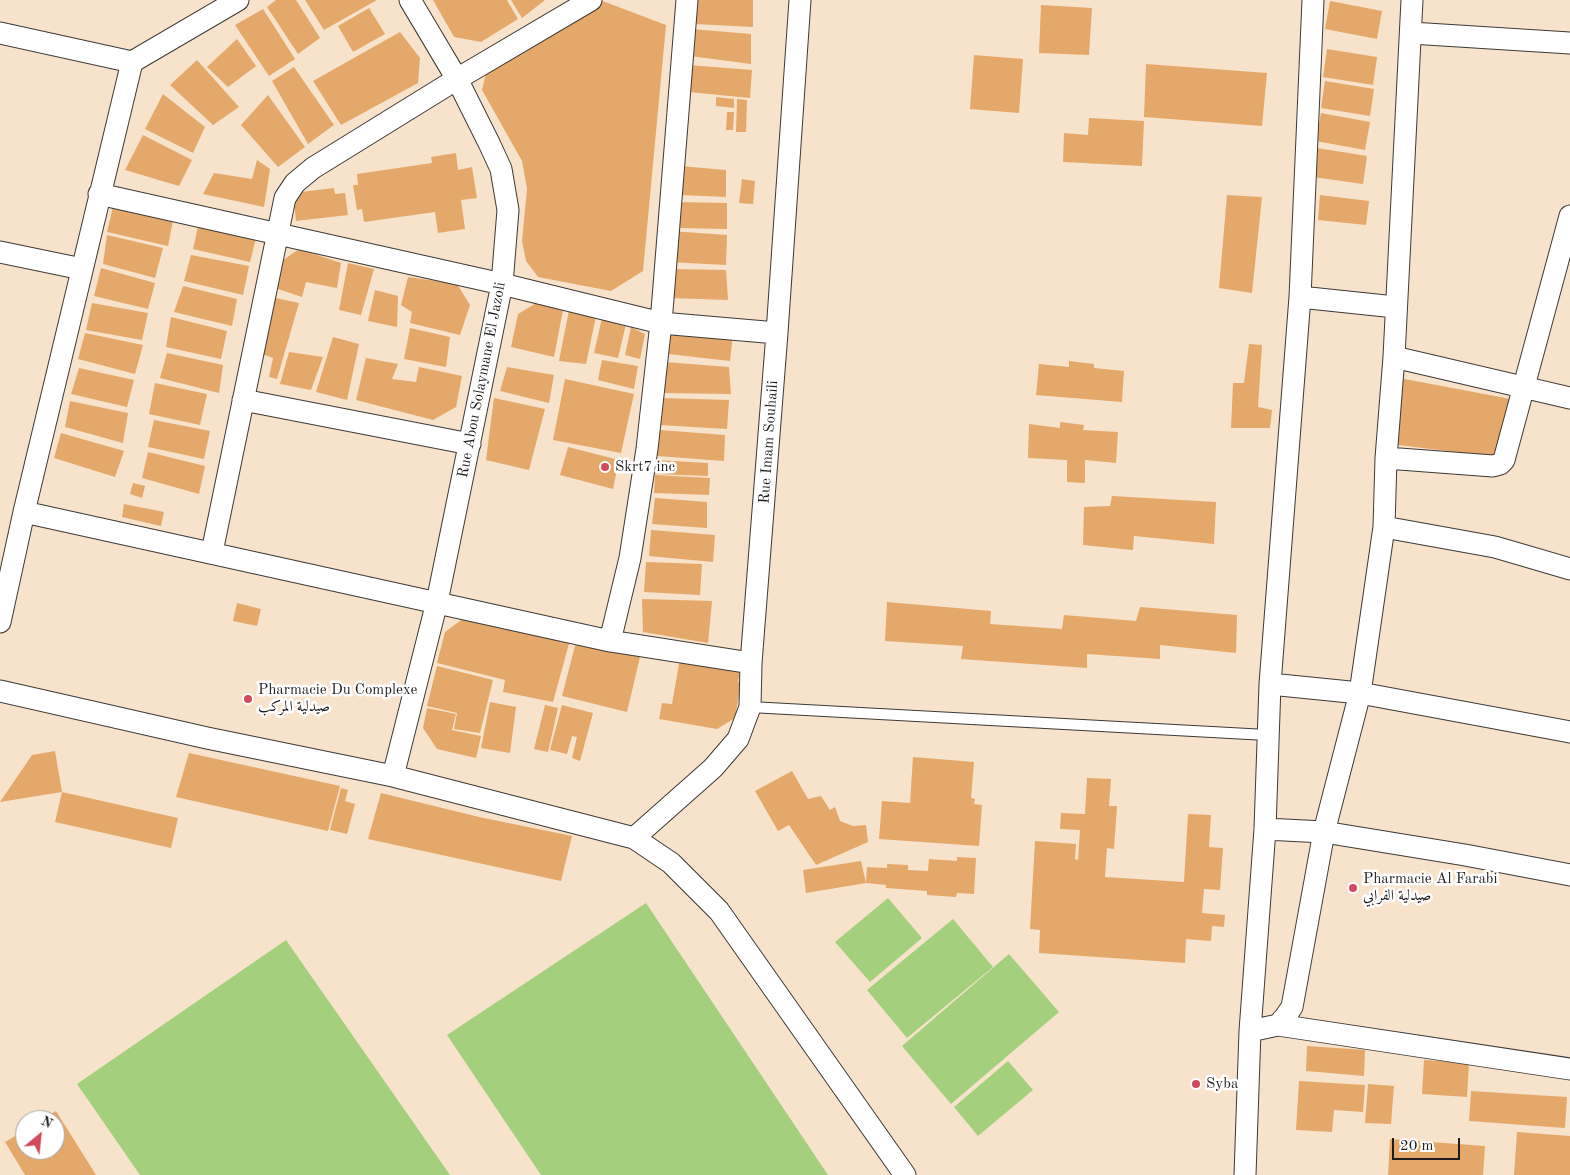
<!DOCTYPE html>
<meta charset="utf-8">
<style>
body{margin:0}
#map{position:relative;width:1570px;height:1175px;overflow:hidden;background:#f7e2cb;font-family:"Old Standard TT",serif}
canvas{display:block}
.north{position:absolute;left:15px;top:1110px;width:50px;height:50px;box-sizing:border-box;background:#fff;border:1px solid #a4a4a4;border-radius:50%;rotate:28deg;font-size:14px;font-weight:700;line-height:20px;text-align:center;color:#1c1c1c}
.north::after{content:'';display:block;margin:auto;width:18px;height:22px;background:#d1495b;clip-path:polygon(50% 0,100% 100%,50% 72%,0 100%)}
.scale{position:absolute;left:1392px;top:1138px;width:68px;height:22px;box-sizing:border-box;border:2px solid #1c1c1c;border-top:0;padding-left:6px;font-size:15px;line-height:18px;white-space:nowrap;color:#1c1c1c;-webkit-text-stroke:4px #fff;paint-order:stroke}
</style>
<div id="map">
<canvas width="1570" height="1175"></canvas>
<div class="north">N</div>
<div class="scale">20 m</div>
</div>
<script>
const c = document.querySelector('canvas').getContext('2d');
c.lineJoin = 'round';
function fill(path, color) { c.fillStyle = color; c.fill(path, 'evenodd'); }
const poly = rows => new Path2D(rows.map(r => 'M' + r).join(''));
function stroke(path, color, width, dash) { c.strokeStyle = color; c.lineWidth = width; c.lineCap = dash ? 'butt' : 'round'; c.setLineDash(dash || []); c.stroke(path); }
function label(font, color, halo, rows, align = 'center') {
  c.font = font + ' "Old Standard TT",Amiri,serif'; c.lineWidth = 5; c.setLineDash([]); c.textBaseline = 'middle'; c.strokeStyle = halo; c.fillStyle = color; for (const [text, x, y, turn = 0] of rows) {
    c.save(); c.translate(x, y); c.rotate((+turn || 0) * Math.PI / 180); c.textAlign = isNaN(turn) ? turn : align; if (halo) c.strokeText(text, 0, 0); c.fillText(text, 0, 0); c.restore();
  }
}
const green = poly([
 [888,898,922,938,870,982,835,942],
 [646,903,828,1175,541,1175,447,1035],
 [953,919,993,967,907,1038,867,990],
 [286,940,450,1175,140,1175,77,1084],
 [1009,954,1059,1012,951,1104,902,1046],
 [1008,1061,1033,1090,978,1136,954,1107]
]);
const building = poly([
 [276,0,296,0,320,38,298,54,267,7],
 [305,0,377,0,324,30],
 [433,0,507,0,518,19,481,42,454,37],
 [511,0,545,0,522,18],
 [600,0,666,25,643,271,611,291,538,277,526,261,522,241,527,189,522,161,482,90,487,69],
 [693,0,753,0,753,27,694,24],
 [1330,1,1382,11,1377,39,1325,29],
 [1041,5,1092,8,1089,55,1039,53],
 [369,8,385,34,353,52,338,26],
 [263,9,295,59,269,76,235,25],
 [691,29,751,34,751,64,690,56],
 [400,32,420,58,418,83,341,125,313,81],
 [237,39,256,66,228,87,207,67],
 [1327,49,1377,57,1373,85,1323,77],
 [974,55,1023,59,1019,113,970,109],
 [197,60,239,107,213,125,170,85],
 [1146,64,1267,73,1262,126,1144,117],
 [689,65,752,70,750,98,689,92],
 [294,67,334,125,308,144,272,81],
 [1325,81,1374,89,1370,116,1321,108],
 [163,94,205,127,193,153,145,129],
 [268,95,305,147,278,167,241,125],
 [716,97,734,99,734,108,716,106],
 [737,99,747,100,746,132,736,132],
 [727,112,734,112,733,130,726,130],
 [1321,113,1370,122,1365,150,1316,141],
 [1089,118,1144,121,1142,166,1063,162,1064,133,1088,135],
 [143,135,192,160,179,186,125,170],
 [1317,148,1367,156,1363,184,1313,177],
 [456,153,458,170,472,167,477,198,461,200,465,229,438,233,435,212,364,222,362,209,357,210,353,185,358,185,357,174,432,163,431,157],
 [257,160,270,169,264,207,203,194,214,173,252,179],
 [680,166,726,170,726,197,680,195],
 [742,179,755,181,753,204,739,203],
 [334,188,335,194,345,193,348,215,296,221,293,193],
 [1227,195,1262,197,1252,293,1219,288],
 [1320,195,1369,201,1366,225,1318,220],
 [114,202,174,215,168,246,107,232],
 [677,202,727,203,727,229,678,228],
 [199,222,257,234,250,262,193,249],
 [670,231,727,235,726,265,669,262],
 [107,235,163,248,155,278,103,264],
 [299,249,341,263,337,288,306,282,302,297,275,288,279,263],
 [191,255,249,266,243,295,184,281],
 [348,263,374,269,361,315,339,310],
 [101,268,155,283,148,309,94,296],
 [670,269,726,270,728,300,669,298],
 [408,277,457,284,470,305,460,335,410,323,412,312,401,305],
 [183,286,237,299,232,326,174,312],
 [375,290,398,296,397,327,368,321],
 [271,297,299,303,277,379,269,377,273,358,262,354],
 [538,302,563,310,554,357,511,347,518,314],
 [92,303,148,313,142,340,86,330],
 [569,310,596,316,586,364,559,361],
 [171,317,227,331,221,359,166,347],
 [602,318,626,324,618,358,594,353],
 [631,327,645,334,640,359,625,355],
 [410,328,450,337,446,367,404,359],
 [668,329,733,334,730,361,668,354],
 [85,333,143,345,135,374,78,359],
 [333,337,359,344,347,400,316,392],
 [1249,344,1262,345,1258,407,1272,410,1270,428,1231,428,1233,383,1244,383],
 [289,352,323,357,311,390,280,384],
 [167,353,223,365,219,393,160,378],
 [366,358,398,364,392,379,416,382,419,367,462,376,456,407,433,420,356,400],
 [602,360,638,366,634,389,598,380],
 [1069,361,1094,364,1094,368,1124,371,1122,402,1036,395,1039,364,1069,367],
 [665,362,729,367,731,394,662,393],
 [507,367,554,375,549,403,500,391],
 [79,368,134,380,127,407,71,394],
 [1394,377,1516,400,1495,457,1391,444],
 [565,379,634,394,621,453,553,440],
 [155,383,207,394,200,425,149,414],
 [494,398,545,409,529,470,486,460],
 [662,398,729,400,727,429,659,425],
 [70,401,128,413,123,443,65,427],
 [154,420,210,431,204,459,148,447],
 [1060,422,1084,425,1083,430,1118,432,1116,463,1085,460,1085,483,1067,482,1067,460,1028,458,1029,424,1060,428],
 [660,430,725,435,724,461,657,456],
 [61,433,124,451,115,477,54,458],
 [568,447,619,460,613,489,560,475],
 [148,452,205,466,199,494,142,478],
 [655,460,708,463,708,476,654,474],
 [655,475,710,478,709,495,654,493],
 [133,483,145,486,142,498,130,494],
 [1112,496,1216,502,1214,544,1134,536,1133,550,1083,545,1084,507,1110,506],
 [655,498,707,502,707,528,652,524],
 [124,504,164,512,161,526,122,517],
 [651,530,715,535,713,562,649,556],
 [646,562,702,564,700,595,644,592],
 [642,599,712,601,708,643,643,632],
 [887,602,991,611,990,624,1062,629,1064,615,1136,621,1140,607,1237,615,1236,653,1160,645,1160,659,1087,654,1087,668,961,659,963,646,885,641],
 [237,603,261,609,257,626,233,621],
 [464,618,570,640,553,702,503,692,505,680,437,663,445,632],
 [576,642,640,657,627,712,562,696],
 [680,658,740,671,738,682,741,682,735,718,717,729,659,719,662,703,672,704],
 [437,666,493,680,480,733,454,729,457,713,427,706],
 [490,702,516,707,510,753,481,748],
 [545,705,558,708,548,752,534,749],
 [562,705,593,713,580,761,572,758,577,737,572,736,567,754,550,750],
 [427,708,456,714,452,730,481,736,476,758,437,749,423,728],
 [55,751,62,792,178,818,171,848,55,822,62,792,0,802,32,755],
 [189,753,340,786,328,831,176,797],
 [913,757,974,762,971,798,975,799,974,804,982,805,979,846,879,839,882,801,910,803],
 [792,771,808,799,821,796,830,810,835,807,840,821,853,826,866,825,868,842,816,865,789,825,778,831,755,791],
 [1087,778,1111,779,1109,806,1117,806,1114,849,1107,848,1105,877,1184,882,1188,814,1211,815,1209,847,1223,848,1220,890,1204,889,1202,913,1225,915,1224,927,1212,926,1211,941,1186,939,1185,963,1039,953,1040,930,1030,929,1035,841,1076,844,1075,859,1078,860,1080,830,1060,829,1061,813,1085,814],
 [341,788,348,790,345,801,355,804,347,834,330,830],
 [381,793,479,817,572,836,561,881,368,839],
 [957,857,976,858,974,894,957,893,956,897,927,895,927,891,886,888,886,885,866,883,867,867,887,868,887,864,908,865,908,870,928,871,929,859,957,861],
 [861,861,866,883,806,893,803,870],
 [1307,1046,1365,1050,1364,1076,1306,1071],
 [1424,1060,1469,1063,1467,1097,1422,1094],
 [1299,1081,1365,1085,1363,1112,1334,1110,1332,1132,1296,1130],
 [1368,1084,1394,1086,1391,1124,1365,1123],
 [1471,1091,1567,1097,1565,1128,1469,1121],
 [56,1111,96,1175,25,1175,5,1142,25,1130,25,1150,55,1150,55,1120,41,1120],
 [1517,1132,1570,1136,1570,1175,1514,1175],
 [1390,1139,1485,1146,1483,1175,1388,1175]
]);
const service = poly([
 [750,707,1267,735]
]);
const minor = poly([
 [0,33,132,62,238,0],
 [1411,33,1570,43],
 [99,194,502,284,661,323,777,333],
 [0,252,82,269],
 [1300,297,1395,307],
 [1394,357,1570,398],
 [243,400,470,444],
 [1386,458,1493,466,1500,464,1504,460,1570,216],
 [24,512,610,641,751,663],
 [1384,527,1495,547,1570,569],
 [212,552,285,198,295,183,313,168,457,79,591,0],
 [0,622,24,512,132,62],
 [610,641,630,558,647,449,661,323,687,0],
 [1270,684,1360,693,1570,732],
 [0,691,207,738,393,776,634,838,671,863,719,911,905,1175],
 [393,776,437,602,502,284,508,210,501,169,489,143,457,79,410,0],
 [1265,829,1324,832,1465,855,1570,875],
 [634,838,713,768,738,739,750,707,751,663,777,333,800,0],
 [1278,1025,1570,1069],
 [1250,1031,1278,1025,1285,1017,1292,1007,1324,832,1360,693,1384,527,1386,458,1394,357,1412,0],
 [1245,1175,1250,1031,1265,829,1270,684,1300,297,1313,0]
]);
const markers = [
 [605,467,5,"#d1495b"],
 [248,699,5,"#d1495b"],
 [1353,888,5,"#d1495b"],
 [1196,1084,5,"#d1495b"]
];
const streetNames = [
 ["Rue Abou Solaymane El Jazoli",482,380,-79],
 ["Rue Imam Souhaili",769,442,-86]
];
const poiNames = [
 ["Skrt7 inc",615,467],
 ["Pharmacie Du Complexe",258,690],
 ["صيدلية المركب",258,707],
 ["Pharmacie Al Farabi",1363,879],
 ["صيدلية الفرابي",1363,896],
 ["Syba",1206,1084]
];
fill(green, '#a4d07d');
fill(building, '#e4a96a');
stroke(service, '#3d3a36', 12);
stroke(minor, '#3d3a36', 23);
stroke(service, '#fff', 10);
stroke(minor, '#fff', 21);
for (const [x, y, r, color] of markers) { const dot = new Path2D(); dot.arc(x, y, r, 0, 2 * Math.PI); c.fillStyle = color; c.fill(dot); stroke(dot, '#fff', 2); }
label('15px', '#1c1c1c', '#fff', streetNames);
label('15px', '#1c1c1c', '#fff', poiNames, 'left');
</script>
